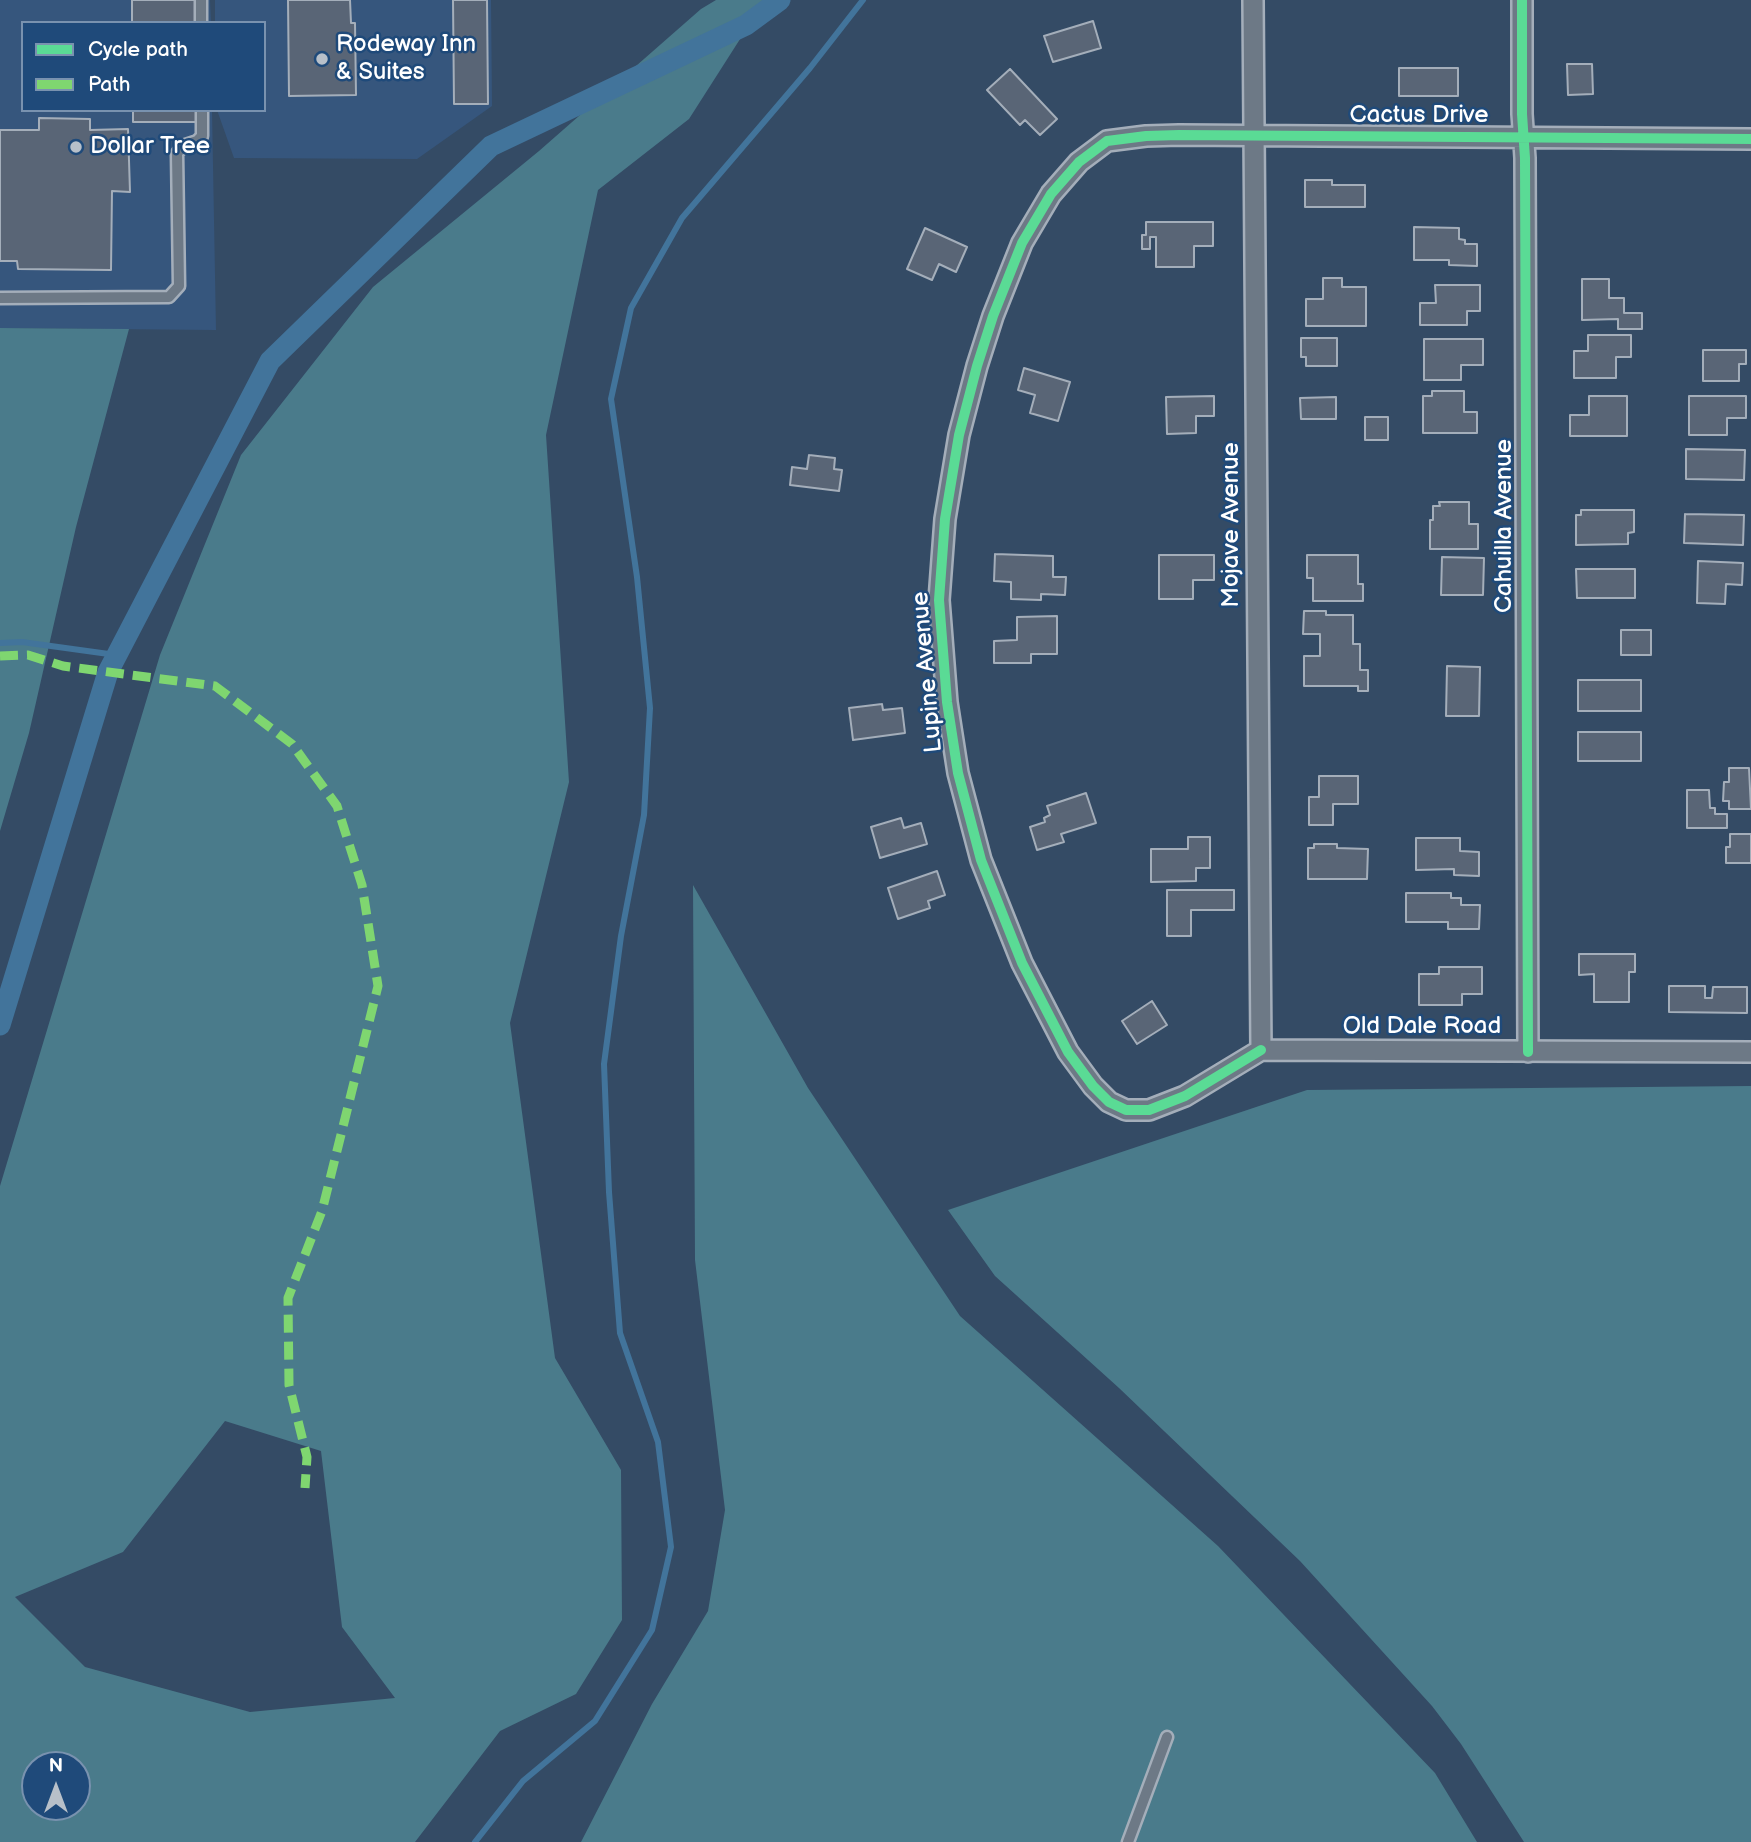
<!DOCTYPE html>
<style>
body{margin:0}
#map{position:relative;width:1751px;height:1842px;overflow:hidden;background:#344b65;font-family:"Balsamiq Sans",sans-serif}
canvas{display:block}
.legend{position:absolute;left:21px;top:21px;width:245px;height:91px;box-sizing:border-box;background:#1f4a7a;border:2px solid #7992af;margin:0;padding:9px 12px;list-style:none;font-size:21px;color:#fff}
.legend li{display:flex;align-items:center;gap:14px;height:35px}
.legend b{width:35px;border:2px solid #7992af}
.north{position:absolute;left:21px;top:1751px;width:70px;height:70px;box-sizing:border-box;background:#1f4a7a;border:2px solid #7992af;border-radius:50%;rotate:0deg;font-size:19px;font-weight:700;line-height:28px;text-align:center;color:#fff}
.north::after{content:'';display:block;margin:auto;width:24px;height:32px;background:#b8c0c9;clip-path:polygon(50% 0,100% 100%,50% 72%,0 100%)}
</style>
<div id="map">
<canvas width="1751" height="1842"></canvas>
<ul class="legend">
<li><b style="height:9px;background:#5adb95"></b>Cycle path</li>
<li><b style="height:9px;background:#7fd670"></b>Path</li>
</ul>
<div class="north">N</div>
</div>
<script>
const c = document.querySelector('canvas').getContext('2d');
c.lineJoin = 'round';
function fill(path, color) { c.fillStyle = color; c.fill(path, 'evenodd'); }
const poly = rows => new Path2D(rows.map(r => 'M' + r).join(''));
function stroke(path, color, width, dash) { c.strokeStyle = color; c.lineWidth = width; c.lineCap = dash ? 'butt' : 'round'; c.setLineDash(dash || []); c.stroke(path); }
function label(font, color, halo, rows, align = 'center') {
  c.font = font + ' "Balsamiq Sans",sans-serif'; c.lineWidth = 5; c.setLineDash([]); c.textBaseline = 'middle'; c.strokeStyle = halo; c.fillStyle = color; for (const [text, x, y, turn = 0] of rows) {
    c.save(); c.translate(x, y); c.rotate((+turn || 0) * Math.PI / 180); c.textAlign = isNaN(turn) ? turn : align; if (halo) c.strokeText(text, 0, 0); c.fillText(text, 0, 0); c.restore();
  }
}
const built = poly([
 [0,0,210,0,211,23,23,23,23,110,212,110,216,330,0,328],
 [215,0,491,0,492,106,417,159,234,158,217,110,264,110,264,23,215,23]
]);
const green = poly([
 [716,0,765,0,689,119,598,190,546,435,569,782,510,1023,555,1358,621,1470,622,1620,576,1694,500,1731,415,1842,0,1842,0,1186,160,655,241,455,373,287,539,151,701,9],
 [225,1421,321,1451,342,1627,395,1698,250,1712,85,1667,15,1597,123,1552],
 [35,1765,77,1765,77,1807,35,1807],
 [0,328,129,329,76,527,29,733,0,831],
 [693,885,808,1088,960,1316,1218,1546,1435,1773,1477,1842,581,1842,652,1704,708,1611,725,1510,695,1260],
 [1751,1086,1751,1842,1524,1842,1461,1744,1432,1706,1300,1561,1119,1388,995,1276,948,1210,1307,1090]
]);
const stream = poly([
 [0,643,22,642,116,655],
 [475,1842,523,1781,595,1721,652,1630,671,1547,658,1442,620,1333,609,1192,604,1064,621,936,644,815,650,708,637,577,611,399,631,308,682,218,810,68,863,0]
]);
const canal = poly([
 [0,1025,108,672,270,361,491,146,746,25,780,0]
]);
const building = poly([
 [132,0,197,0,197,23,132,23,132,0],
 [288,0,350,0,351,23,355,23,356,95,289,96,288,0],
 [453,0,487,0,488,104,454,104,453,0],
 [1093,21,1101,48,1053,62,1044,36,1093,21],
 [1567,64,1592,64,1593,94,1568,95,1567,64],
 [1399,68,1458,68,1458,96,1399,96,1399,68],
 [1010,69,1057,119,1040,135,1025,120,1020,125,987,90,1010,69],
 [133,110,197,110,197,122,133,122,133,110],
 [39,118,90,119,90,130,128,129,130,192,112,191,111,270,18,269,17,261,0,261,0,130,39,130,39,118],
 [1305,180,1332,180,1332,185,1365,185,1365,207,1305,207,1305,180],
 [1146,222,1213,222,1213,246,1194,246,1194,267,1156,267,1156,237,1150,237,1150,249,1142,249,1142,235,1146,235,1146,222],
 [1414,227,1459,228,1459,239,1465,240,1465,244,1477,244,1477,266,1449,265,1449,260,1414,260,1414,227],
 [925,228,967,247,956,272,939,264,932,280,907,269,925,228],
 [1323,278,1342,278,1342,287,1366,287,1366,326,1306,326,1306,299,1323,299,1323,278],
 [1582,279,1609,279,1609,298,1624,298,1624,313,1642,313,1642,329,1618,329,1618,319,1582,320,1582,279],
 [1435,285,1480,285,1480,311,1467,311,1467,325,1420,325,1420,303,1436,303,1435,285],
 [1588,335,1631,335,1631,357,1616,357,1616,378,1574,378,1574,351,1588,351,1588,335],
 [1301,338,1337,338,1337,366,1306,366,1306,357,1301,357,1301,338],
 [1424,339,1483,339,1483,365,1461,365,1461,380,1424,380,1424,339],
 [1703,350,1746,350,1746,364,1739,364,1739,381,1703,381,1703,350],
 [1024,368,1070,382,1058,421,1030,413,1035,395,1018,390,1024,368],
 [1432,391,1464,391,1464,412,1477,412,1477,433,1423,433,1423,396,1432,396,1432,391],
 [1214,396,1214,416,1196,416,1196,433,1167,434,1166,397,1214,396],
 [1589,396,1627,396,1627,436,1570,436,1570,415,1589,415,1589,396],
 [1689,396,1746,396,1746,418,1727,418,1727,435,1689,435,1689,396],
 [1336,397,1336,419,1301,419,1300,398,1336,397],
 [1365,417,1388,417,1388,440,1365,440,1365,417],
 [1686,449,1745,450,1744,480,1686,479,1686,449],
 [809,455,835,458,834,469,842,470,839,491,790,485,792,467,807,469,809,455],
 [1439,502,1469,502,1469,524,1478,524,1478,549,1430,549,1430,520,1433,520,1433,506,1440,506,1439,502],
 [1581,510,1634,510,1634,532,1628,533,1628,544,1576,545,1576,515,1581,515,1581,510],
 [1685,514,1744,515,1743,545,1684,543,1685,514],
 [995,554,1053,556,1053,577,1066,577,1065,595,1041,594,1041,600,1011,599,1011,582,994,581,995,554],
 [1159,555,1214,555,1214,580,1193,580,1193,599,1159,599,1159,555],
 [1307,555,1358,555,1358,584,1363,584,1363,601,1313,601,1313,578,1307,578,1307,555],
 [1442,557,1484,558,1483,595,1441,595,1442,557],
 [1698,561,1743,563,1742,585,1726,584,1725,604,1697,603,1698,561],
 [1576,569,1635,569,1635,598,1577,598,1576,569],
 [1304,611,1326,611,1326,615,1353,615,1353,644,1360,644,1360,670,1368,670,1368,691,1358,691,1358,686,1304,686,1304,656,1320,656,1320,634,1303,634,1304,611],
 [1057,616,1057,654,1031,654,1031,663,994,663,994,641,1017,640,1017,617,1057,616],
 [1621,630,1651,630,1651,655,1621,655,1621,630],
 [1447,666,1480,667,1479,716,1446,716,1447,666],
 [1578,680,1641,680,1641,711,1578,711,1578,680],
 [882,704,883,710,902,708,905,733,853,740,849,708,882,704],
 [1578,732,1641,732,1641,761,1578,761,1578,732],
 [1729,768,1749,768,1751,809,1729,809,1729,801,1723,801,1724,782,1729,782,1729,768],
 [1319,776,1358,776,1358,804,1333,804,1333,825,1309,825,1309,797,1319,797,1319,776],
 [1687,790,1709,790,1710,808,1715,808,1715,814,1727,814,1727,828,1687,828,1687,790],
 [1086,793,1096,823,1061,834,1064,842,1037,850,1030,827,1045,822,1044,818,1050,815,1047,806,1086,793],
 [901,818,904,828,921,823,927,844,880,858,871,827,901,818],
 [1730,834,1751,834,1751,863,1726,863,1726,847,1730,847,1730,834],
 [1188,837,1210,837,1210,868,1196,868,1196,881,1151,882,1151,849,1188,849,1188,837],
 [1416,838,1460,838,1460,851,1479,852,1479,876,1454,875,1454,869,1416,870,1416,838],
 [1314,844,1337,844,1337,848,1368,849,1367,879,1308,879,1308,848,1314,848,1314,844],
 [937,871,945,895,928,901,930,908,898,919,888,888,937,871],
 [1167,890,1234,890,1234,910,1191,910,1191,936,1167,936,1167,890],
 [1406,893,1451,893,1451,898,1461,898,1461,905,1480,905,1479,929,1448,929,1448,922,1406,922,1406,893],
 [1579,954,1635,954,1635,972,1629,972,1629,1002,1594,1002,1594,974,1579,975,1579,954],
 [1439,967,1482,967,1482,994,1462,994,1462,1005,1419,1005,1419,974,1439,974,1439,967],
 [1669,986,1705,986,1705,998,1712,998,1713,987,1747,987,1747,1013,1669,1012,1669,986],
 [1152,1001,1167,1025,1137,1044,1122,1021,1152,1001]
]);
const lane = poly([
 [201,0,201,23],
 [0,298,169,297,179,286,177,153,185,145,197,141,202,136,202,110],
 [1128,1842,1167,1737]
]);
const street = poly([
 [1253,0,1261,1050],
 [1522,0,1522,114,1525,158,1528,1052],
 [1261,1050,1185,1096,1149,1110,1126,1110,1109,1102,1093,1086,1068,1052,1022,963,981,860,958,773,947,702,939,600,945,519,959,435,977,366,993,316,1022,243,1051,194,1079,162,1107,141,1146,136,1179,135,1751,139],
 [1261,1050,1751,1052]
]);
const quiet = poly([
 [0,656,28,655,63,666,215,686,292,744,337,806,362,885,378,986,322,1211,288,1298,289,1385,307,1457,305,1488]
]);
const cycleway = poly([
 [1522,0,1522,114,1525,158,1528,1052],
 [1261,1050,1185,1096,1149,1110,1126,1110,1109,1102,1093,1086,1068,1052,1022,963,981,860,958,773,947,702,939,600,945,519,959,435,977,366,993,316,1022,243,1051,194,1079,162,1107,141,1146,136,1179,135,1751,139]
]);
const markers = [
 [322,59,7,"#b8c0c9"],
 [76,147,7,"#b8c0c9"]
];
const poiNames = [
 ["Rodeway Inn",336,45],
 ["& Suites",336,73],
 ["Dollar Tree",90,147]
];
const streetNames = [
 ["Cactus Drive",1419,116],
 ["Mojave Avenue",1232,525,-90],
 ["Cahuilla Avenue",1505,526,-90],
 ["Lupine Avenue",928,672,-95],
 ["Old Dale Road",1422,1027]
];
fill(built, '#36567d');
fill(green, '#4a7b8b');
stroke(stream, '#42749b', 6);
stroke(canal, '#42749b', 21);
fill(building, '#596576');
stroke(building, '#a4aeba', 2);
stroke(lane, '#a4aeba', 15);
stroke(street, '#a4aeba', 24);
stroke(lane, '#6d7986', 10);
stroke(street, '#6d7986', 19);
stroke(quiet, '#7fd670', 9, [18, 9]);
stroke(cycleway, '#5adb95', 10);
for (const [x, y, r, color] of markers) { const dot = new Path2D(); dot.arc(x, y, r, 0, 2 * Math.PI); c.fillStyle = color; c.fill(dot); stroke(dot, '#1f4a7a', 2.5); }
label('24px', '#fff', '#1f4a7a', poiNames, 'left');
label('24px', '#fff', '#1f4a7a', streetNames);
</script>
